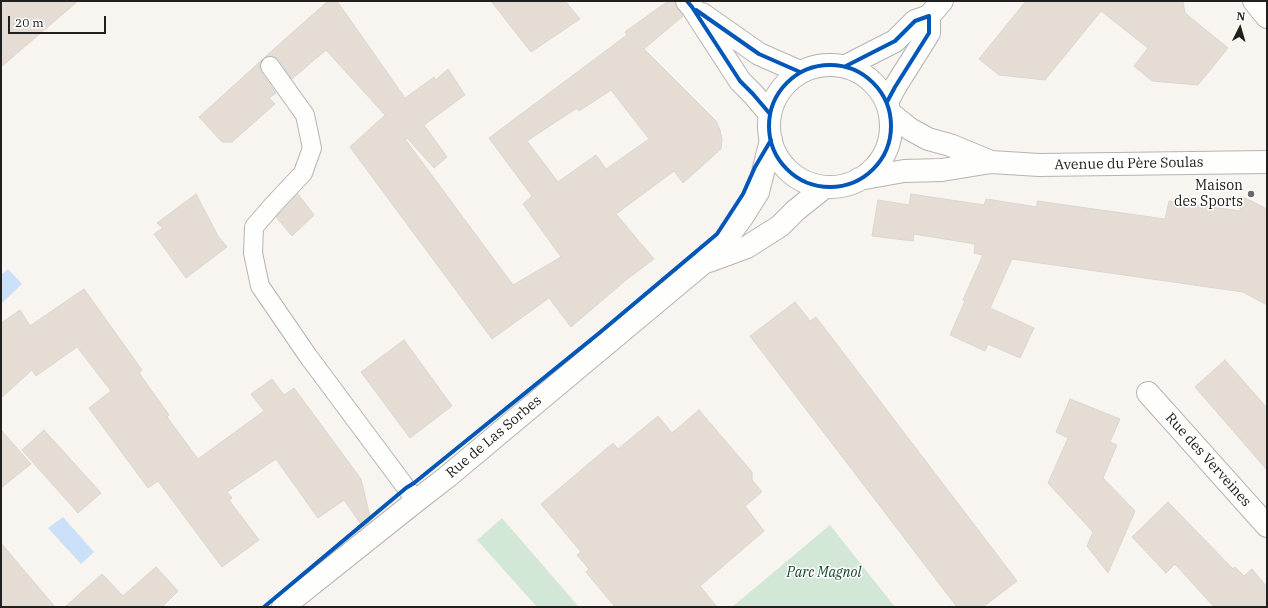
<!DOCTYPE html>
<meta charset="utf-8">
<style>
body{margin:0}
#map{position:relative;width:1268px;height:608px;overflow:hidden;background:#f8f5f1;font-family:"IBM Plex Serif",serif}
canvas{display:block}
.frame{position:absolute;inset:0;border:2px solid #22201e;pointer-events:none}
.north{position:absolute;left:1220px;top:8px;width:40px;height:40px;-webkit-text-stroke:3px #fff;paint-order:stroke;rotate:5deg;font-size:11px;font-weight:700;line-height:16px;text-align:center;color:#22201e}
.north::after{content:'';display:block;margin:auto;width:14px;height:18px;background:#22201e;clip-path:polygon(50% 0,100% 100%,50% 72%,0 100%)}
.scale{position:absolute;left:8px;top:16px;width:98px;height:18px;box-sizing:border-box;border:2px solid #22201e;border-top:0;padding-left:5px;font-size:12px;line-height:14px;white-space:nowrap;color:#22201e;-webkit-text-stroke:3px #fff;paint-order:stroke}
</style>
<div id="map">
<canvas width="1268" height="608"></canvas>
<div class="frame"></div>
<div class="north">N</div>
<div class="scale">20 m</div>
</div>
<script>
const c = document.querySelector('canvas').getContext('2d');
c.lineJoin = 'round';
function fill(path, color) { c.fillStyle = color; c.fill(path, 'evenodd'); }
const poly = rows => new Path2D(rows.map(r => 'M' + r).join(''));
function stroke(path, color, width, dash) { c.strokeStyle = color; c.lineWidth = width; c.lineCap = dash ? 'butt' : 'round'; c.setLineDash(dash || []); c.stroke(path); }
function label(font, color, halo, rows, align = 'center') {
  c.font = font + ' "IBM Plex Serif",serif'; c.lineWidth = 3; c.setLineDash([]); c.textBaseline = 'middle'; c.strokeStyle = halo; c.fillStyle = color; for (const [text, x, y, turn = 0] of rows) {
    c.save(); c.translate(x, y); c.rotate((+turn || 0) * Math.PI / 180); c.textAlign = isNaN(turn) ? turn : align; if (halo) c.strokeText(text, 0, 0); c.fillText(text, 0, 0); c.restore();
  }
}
const green = poly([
 [502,518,579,607,537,607,477,540],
 [830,525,895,607,732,607,744,597]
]);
const water = poly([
 [8,269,22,284,1,304,1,275],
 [63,517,94,552,81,564,48,528]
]);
const building = poly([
 [1,1,78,1,1,67,1,1],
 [328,1,337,1,405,98,434,77,436,80,448,69,465,95,424,125,447,157,434,168,407,138,405,139,513,285,561,257,523,204,532,196,489,138,627,35,625,32,668,1,675,1,677,9,683,16,644,49,716,121,720,130,722,139,721,149,683,183,674,171,616,214,654,259,626,280,571,327,549,298,492,339,350,147,385,115,326,50,292,79,279,60,275,57,269,56,265,57,328,1],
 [611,90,649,139,606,169,596,155,558,182,527,141,577,108,579,111,611,90],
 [491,1,565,1,580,19,531,52,491,1],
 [1026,1,1183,1,1185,13,1228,48,1198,85,1152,81,1134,66,1148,48,1101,11,1045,80,999,75,979,59,1026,1],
 [263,59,260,62,260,67,261,72,276,93,269,98,275,104,232,142,222,142,199,117,263,59],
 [196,194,218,236,227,247,186,278,154,234,163,228,157,223,196,194],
 [298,194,314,215,292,236,276,217,298,194],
 [911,194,984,205,986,199,1037,207,1037,201,1165,219,1169,201,1240,211,1241,196,1267,209,1267,305,1243,292,1012,259,990,308,1034,328,1020,358,988,344,985,351,950,335,965,301,963,300,983,255,974,253,975,244,914,234,913,241,872,236,878,200,909,205,911,194],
 [84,289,142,370,139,373,169,415,167,417,198,459,264,411,251,394,272,379,284,395,294,388,361,479,371,521,363,527,344,500,318,518,276,459,227,492,232,498,229,500,259,540,222,567,158,481,148,488,89,408,111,391,77,347,36,376,32,370,1,398,1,323,20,310,30,326,84,289],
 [795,302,810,321,816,317,1017,581,983,607,957,607,750,336,795,302],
 [404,340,452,406,410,438,361,372,404,340],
 [1225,360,1267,408,1267,470,1195,387,1225,360],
 [1070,399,1120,419,1110,442,1117,445,1103,478,1135,511,1108,573,1087,546,1093,532,1048,483,1068,438,1056,432,1070,399],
 [699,410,752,472,752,480,762,492,745,506,764,531,700,586,717,607,615,607,586,572,589,569,577,555,581,552,541,504,613,443,618,449,658,416,672,433,699,410],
 [1,430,31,464,1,488,1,430],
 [44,430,101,493,78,513,22,450,44,430],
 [1168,502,1233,569,1235,567,1244,576,1252,569,1267,587,1267,607,1214,607,1175,564,1166,573,1132,537,1168,502],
 [1,543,55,607,1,607,1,543],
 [156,567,178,591,162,607,65,607,102,574,123,596,156,567]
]);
const lane = poly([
 [270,66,305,115,312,148,303,173,273,205,254,227,253,253,260,286,308,356,416,501]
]);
const street = poly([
 [1254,1,1267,17],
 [846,66,895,41,915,21,929,16,942,1],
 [887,102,895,87,929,33,929,16],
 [1148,393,1267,526]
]);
const secondary = poly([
 [687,1,692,7,740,81,753,94,770,114],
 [702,14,759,54,800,72],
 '769 126a61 61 0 1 1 122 0a61 61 0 1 1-122 0Z',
 [890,113,910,129,928,139,950,145,991,162],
 [859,179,904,171,942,170,991,162,1039,165,1267,162],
 [709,261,747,247,780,226,796,210,825,187],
 [283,607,416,501,447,477,702,264,727,238,743,216,758,192,771,140]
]);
const cycleway = poly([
 [687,1,692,7,740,81,753,94,770,114],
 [696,10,759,54,800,72],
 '769 126a61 61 0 1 1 122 0a61 61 0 1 1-122 0Z',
 [846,66,895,41,915,21,929,16,929,33,895,87,887,102],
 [264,607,406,488,414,483,598,334,717,234,743,194,755,167,771,140]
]);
const markers = [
 [1251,194,4,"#6d6b68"]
];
const streetNames = [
 ["Avenue du Père Soulas",1129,164,-1],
 ["Rue de Las Sorbes",494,437,-40],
 ["Rue des Verveines",1208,460,48]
];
const poiNames = [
 ["Maison",1243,186],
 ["des Sports",1243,202]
];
const parkNames = [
 ["Parc Magnol",824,573]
];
fill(green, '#d3e7d7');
fill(water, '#c9e0f8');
fill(building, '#e5ddd4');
stroke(building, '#d8d5d2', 1);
stroke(lane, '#b6b4b1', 20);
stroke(street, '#b6b4b1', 24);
stroke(secondary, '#b6b4b1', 24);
stroke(lane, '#fefefd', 18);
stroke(street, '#fefefd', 22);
stroke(secondary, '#fefefd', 22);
stroke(cycleway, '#0057b8', 4);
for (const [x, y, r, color] of markers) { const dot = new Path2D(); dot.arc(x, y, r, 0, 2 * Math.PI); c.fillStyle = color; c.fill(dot); stroke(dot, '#fff', 1.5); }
label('14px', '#22201e', '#fff', streetNames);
label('14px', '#22201e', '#fff', poiNames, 'right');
label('italic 14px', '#12472b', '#fff', parkNames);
</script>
